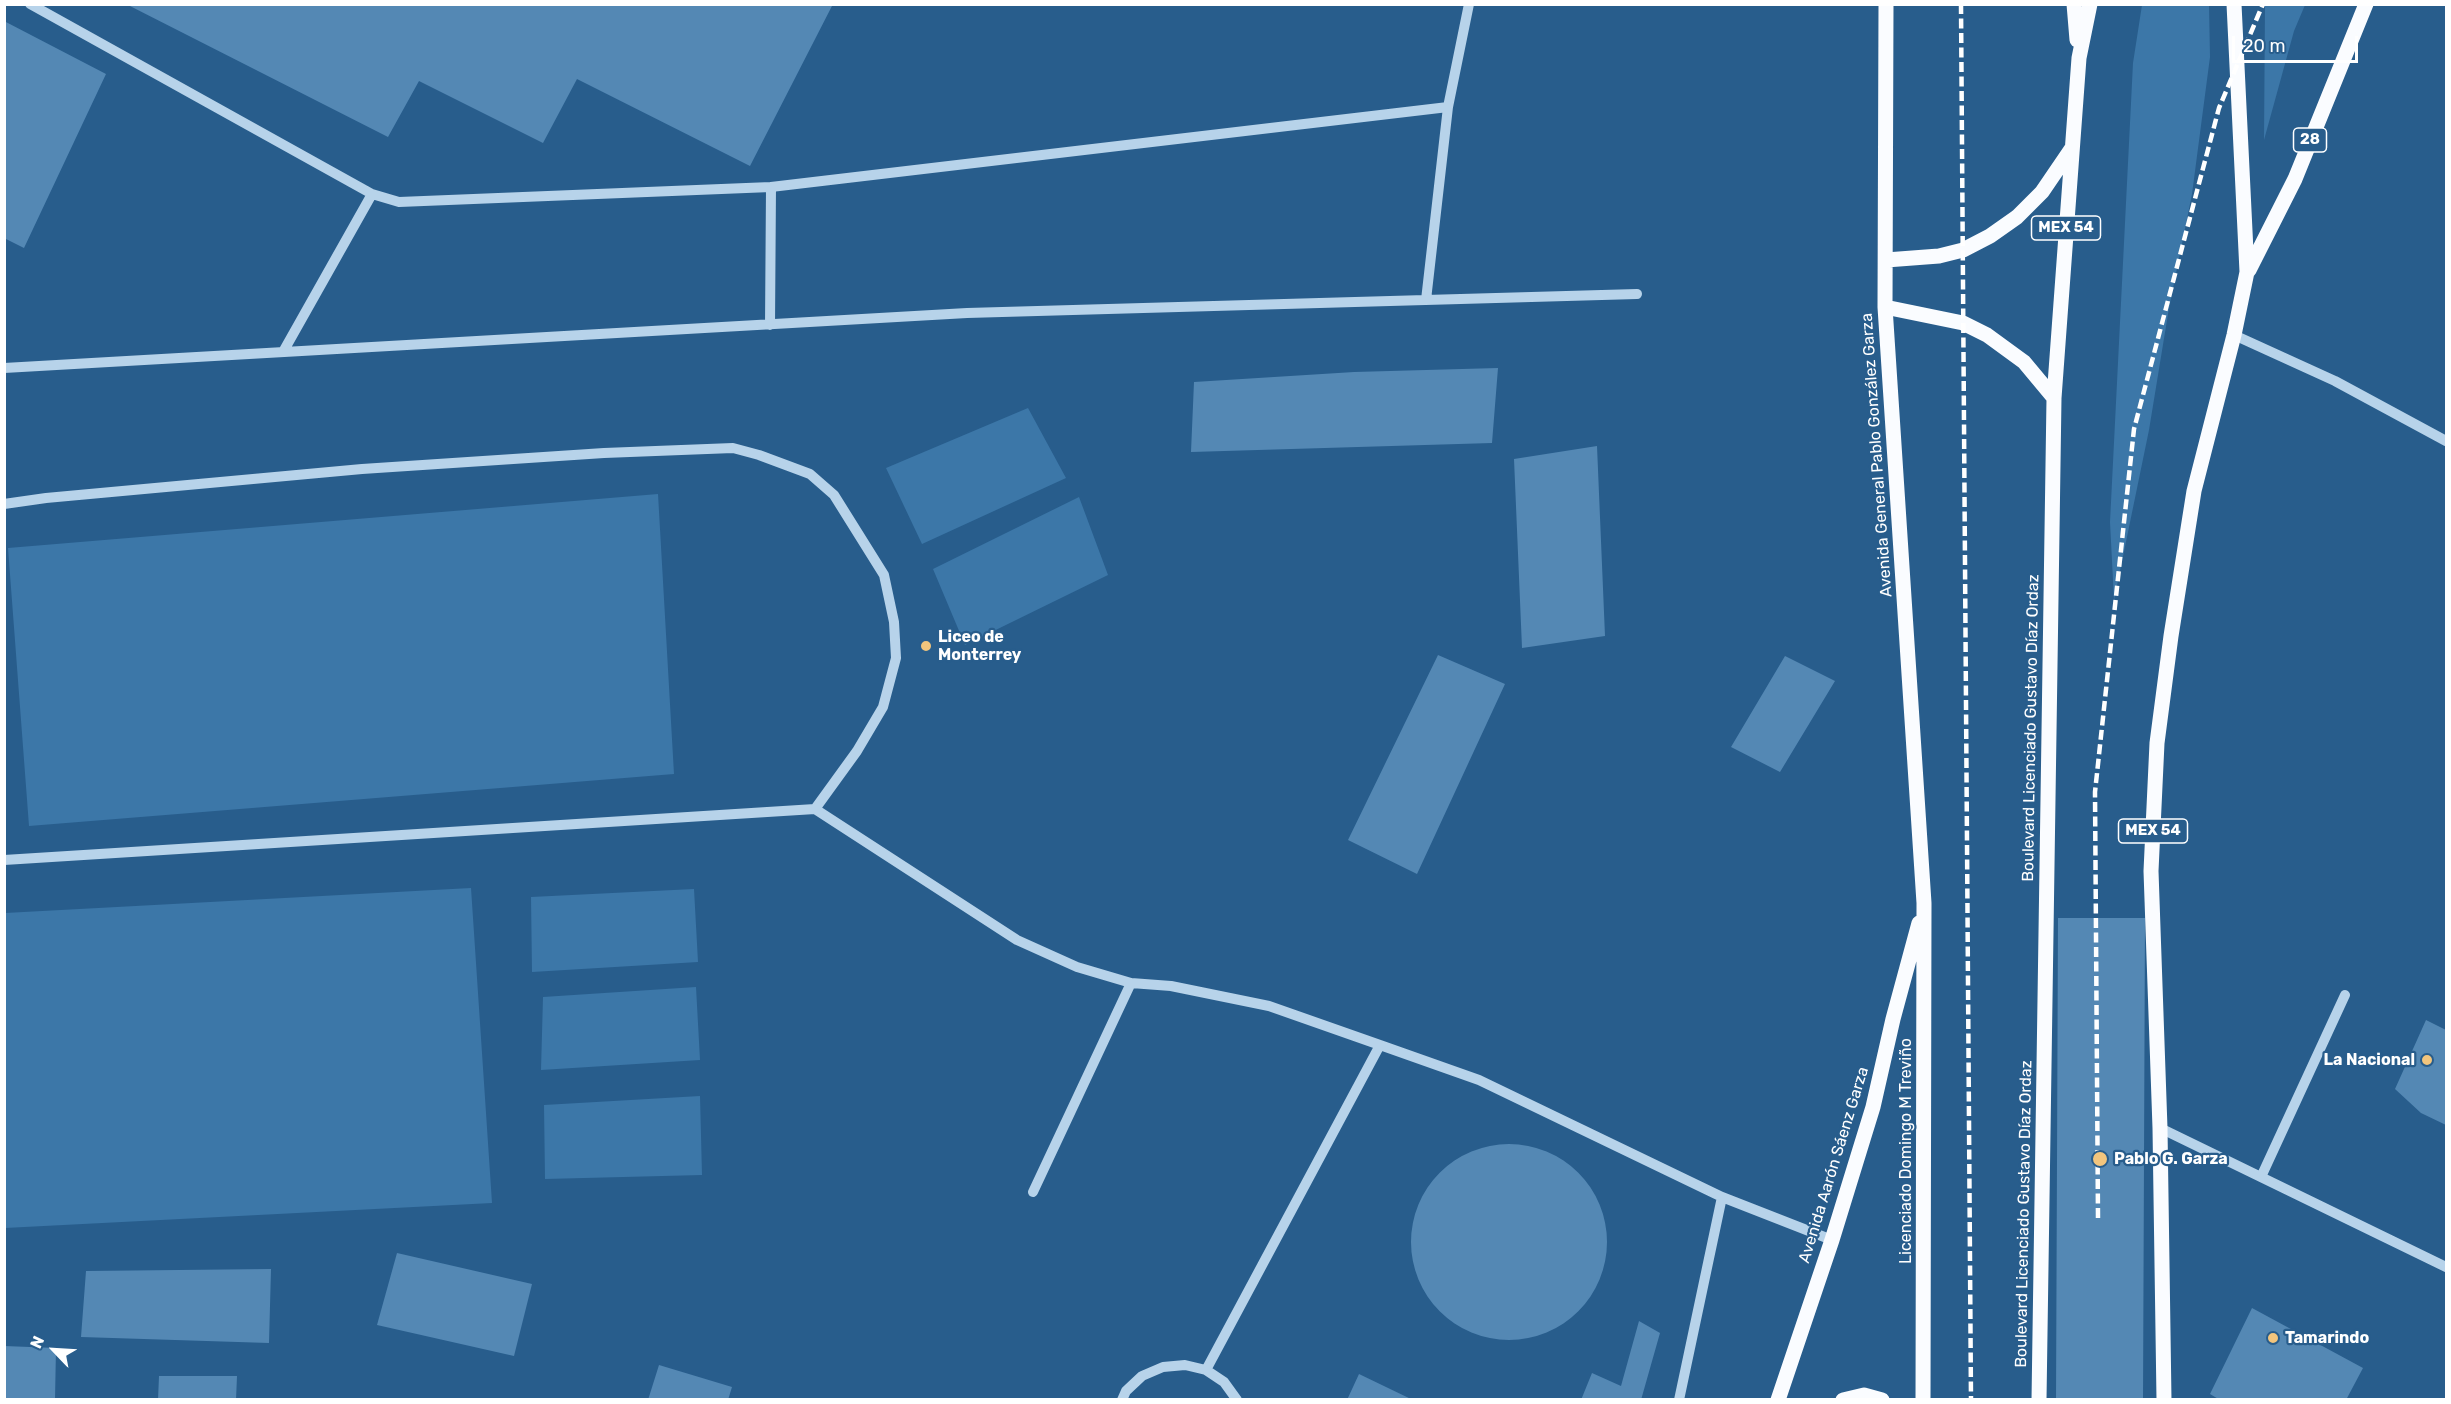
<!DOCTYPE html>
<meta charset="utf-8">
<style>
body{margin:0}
#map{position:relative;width:2451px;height:1404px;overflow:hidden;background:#285d8c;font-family:Rubik,sans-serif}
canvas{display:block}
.frame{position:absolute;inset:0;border:6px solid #fff;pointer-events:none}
.north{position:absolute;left:24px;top:1320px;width:60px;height:60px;-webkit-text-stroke:4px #285d8c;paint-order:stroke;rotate:295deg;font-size:16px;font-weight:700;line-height:24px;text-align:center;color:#fff}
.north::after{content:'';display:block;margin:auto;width:21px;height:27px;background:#fff;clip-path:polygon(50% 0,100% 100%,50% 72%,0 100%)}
.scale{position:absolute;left:2232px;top:36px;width:126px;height:27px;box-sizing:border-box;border:3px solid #fff;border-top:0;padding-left:8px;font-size:18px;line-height:21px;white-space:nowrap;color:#fff;-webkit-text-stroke:4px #285d8c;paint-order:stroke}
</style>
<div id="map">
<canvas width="2451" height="1404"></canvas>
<div class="frame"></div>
<div class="north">N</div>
<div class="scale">20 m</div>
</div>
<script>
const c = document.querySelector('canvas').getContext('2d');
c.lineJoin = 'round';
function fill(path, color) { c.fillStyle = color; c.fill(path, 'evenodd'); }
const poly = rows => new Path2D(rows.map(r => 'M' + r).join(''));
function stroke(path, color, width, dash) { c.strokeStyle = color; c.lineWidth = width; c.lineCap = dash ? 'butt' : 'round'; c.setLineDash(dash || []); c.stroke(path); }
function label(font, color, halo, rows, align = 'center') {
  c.font = font + ' Rubik,sans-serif'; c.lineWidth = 4.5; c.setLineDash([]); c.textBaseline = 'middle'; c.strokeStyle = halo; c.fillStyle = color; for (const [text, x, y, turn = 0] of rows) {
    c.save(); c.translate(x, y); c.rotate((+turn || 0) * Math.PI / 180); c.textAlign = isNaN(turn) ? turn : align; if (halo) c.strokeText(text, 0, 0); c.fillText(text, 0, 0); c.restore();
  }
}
const green = poly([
 [2142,5,2209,5,2210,57,2192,194,2169,308,2149,430,2114,600,2110,522,2133,63],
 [2265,5,2305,5,2294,31,2264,140],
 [1028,408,1066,478,922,544,886,468],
 [658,494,674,774,29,826,8,548],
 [1079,497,1108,575,965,645,933,569],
 [471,888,492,1203,5,1228,5,913],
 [694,889,698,962,532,972,531,897],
 [696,987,700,1060,541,1070,543,997],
 [700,1096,702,1175,545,1179,544,1105]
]);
const building = poly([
 [126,4,833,4,750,166,577,79,543,143,419,81,388,137],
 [4,21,106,74,24,248,4,238],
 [1498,368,1492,443,1191,452,1194,382,1354,372],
 [1597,446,1605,636,1522,648,1514,459],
 [1438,655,1505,684,1417,874,1348,840],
 [1785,656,1835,681,1780,772,1731,747],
 [2058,918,2145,918,2143,1400,2056,1400],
 [2426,1020,2446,1030,2446,1125,2421,1113,2395,1089],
 '1411 1242a98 98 0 1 1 196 0a98 98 0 1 1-196 0Z',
 [397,1253,532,1284,514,1356,377,1325],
 [271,1269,269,1343,81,1337,86,1271],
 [2252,1308,2363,1368,2346,1400,2220,1400,2210,1394],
 [1639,1321,1660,1333,1641,1400,1581,1400,1592,1373,1621,1386],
 [4,1346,56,1348,55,1400,4,1400],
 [659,1365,732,1387,728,1400,648,1400],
 [1359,1374,1413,1400,1347,1400],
 [159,1376,237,1376,236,1400,158,1400]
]);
const minor = poly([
 [30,4,372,194,399,202,771,187,770,325],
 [1448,107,1469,4],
 [771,187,1448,107,1426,300],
 [2234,335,2335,381,2446,441],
 [283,352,372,194],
 [4,368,967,313,1637,294],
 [4,504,46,498,362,469,604,453,733,448,759,455,810,474,834,495,884,575,894,622,896,658,883,707,857,751,815,809],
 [4,860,815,809,1017,940,1077,967,1131,983,1171,986,1269,1006,1380,1045],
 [2160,1128,2446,1267],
 [2261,1177,2345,995],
 [1033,1192,1131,983],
 [1206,1370,1380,1045,1479,1080,1722,1197,1832,1240],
 [1122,1400,1126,1391,1142,1376,1163,1367,1185,1365,1206,1370,1224,1382,1237,1400],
 [1679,1400,1722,1197]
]);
const major = poly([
 [1886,4,1885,307,1924,903,1923,1400],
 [2074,4,2077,40],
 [1886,260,1939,256,1963,250,1990,236,2017,217,2042,192,2072,148],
 [2249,270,2295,179,2366,4],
 [1885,307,1963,323,1987,335,2024,362,2054,398],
 [1778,1400,1832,1240,1873,1107,1893,1019,1919,923],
 [1843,1400,1864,1395,1882,1400],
 [2039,1400,2054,398,2079,58,2090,4],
 [2164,1400,2160,1128,2151,871,2157,743,2171,636,2194,491,2234,335,2247,272,2234,4]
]);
const rail = poly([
 [1961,4,1971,1400],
 [2098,1218,2095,792,2134,429,2219,108,2263,4]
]);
const markers = [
 [926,646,6,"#f2c57d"],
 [2427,1060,6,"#f2c57d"],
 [2100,1159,8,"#f2c57d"],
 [2273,1338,6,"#f2c57d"]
];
const shields = [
 [2310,140,33],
 [2066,228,69],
 [2153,831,69]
];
const shieldNames = [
 ["28",2310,140],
 ["MEX 54",2066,228],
 ["MEX 54",2153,831]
];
const streetNames = [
 ["Avenida General Pablo González Garza",1877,455,-94],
 ["Boulevard Licenciado Gustavo Díaz Ordaz",2031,728,-89],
 ["Licenciado Domingo M Treviño",1906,1151,-90],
 ["Avenida Aarón Sáenz Garza",1834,1165,-73],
 ["Boulevard Licenciado Gustavo Díaz Ordaz",2024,1214,-89]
];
const poiNames = [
 ["Liceo de",938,637],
 ["Monterrey",938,655],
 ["La Nacional",2415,1060,"right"],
 ["Pablo G. Garza",2114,1159],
 ["Tamarindo",2285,1338]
];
fill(green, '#3c77a8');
fill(building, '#5488b4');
stroke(minor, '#b7d3ea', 10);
stroke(major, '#fafcff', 15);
stroke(rail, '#fff', 4.5, [10, 4.5]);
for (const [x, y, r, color] of markers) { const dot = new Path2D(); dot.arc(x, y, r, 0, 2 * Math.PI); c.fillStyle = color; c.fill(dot); stroke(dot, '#285d8c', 2); }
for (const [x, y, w] of shields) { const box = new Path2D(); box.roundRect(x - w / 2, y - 12, w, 24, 4.5); c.fillStyle = '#285d8c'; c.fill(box); stroke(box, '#fff', 1.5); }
label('bold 15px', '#fff', null, shieldNames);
label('16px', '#fff', '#285d8c', streetNames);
label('bold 16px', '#fff', '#285d8c', poiNames, 'left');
</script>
